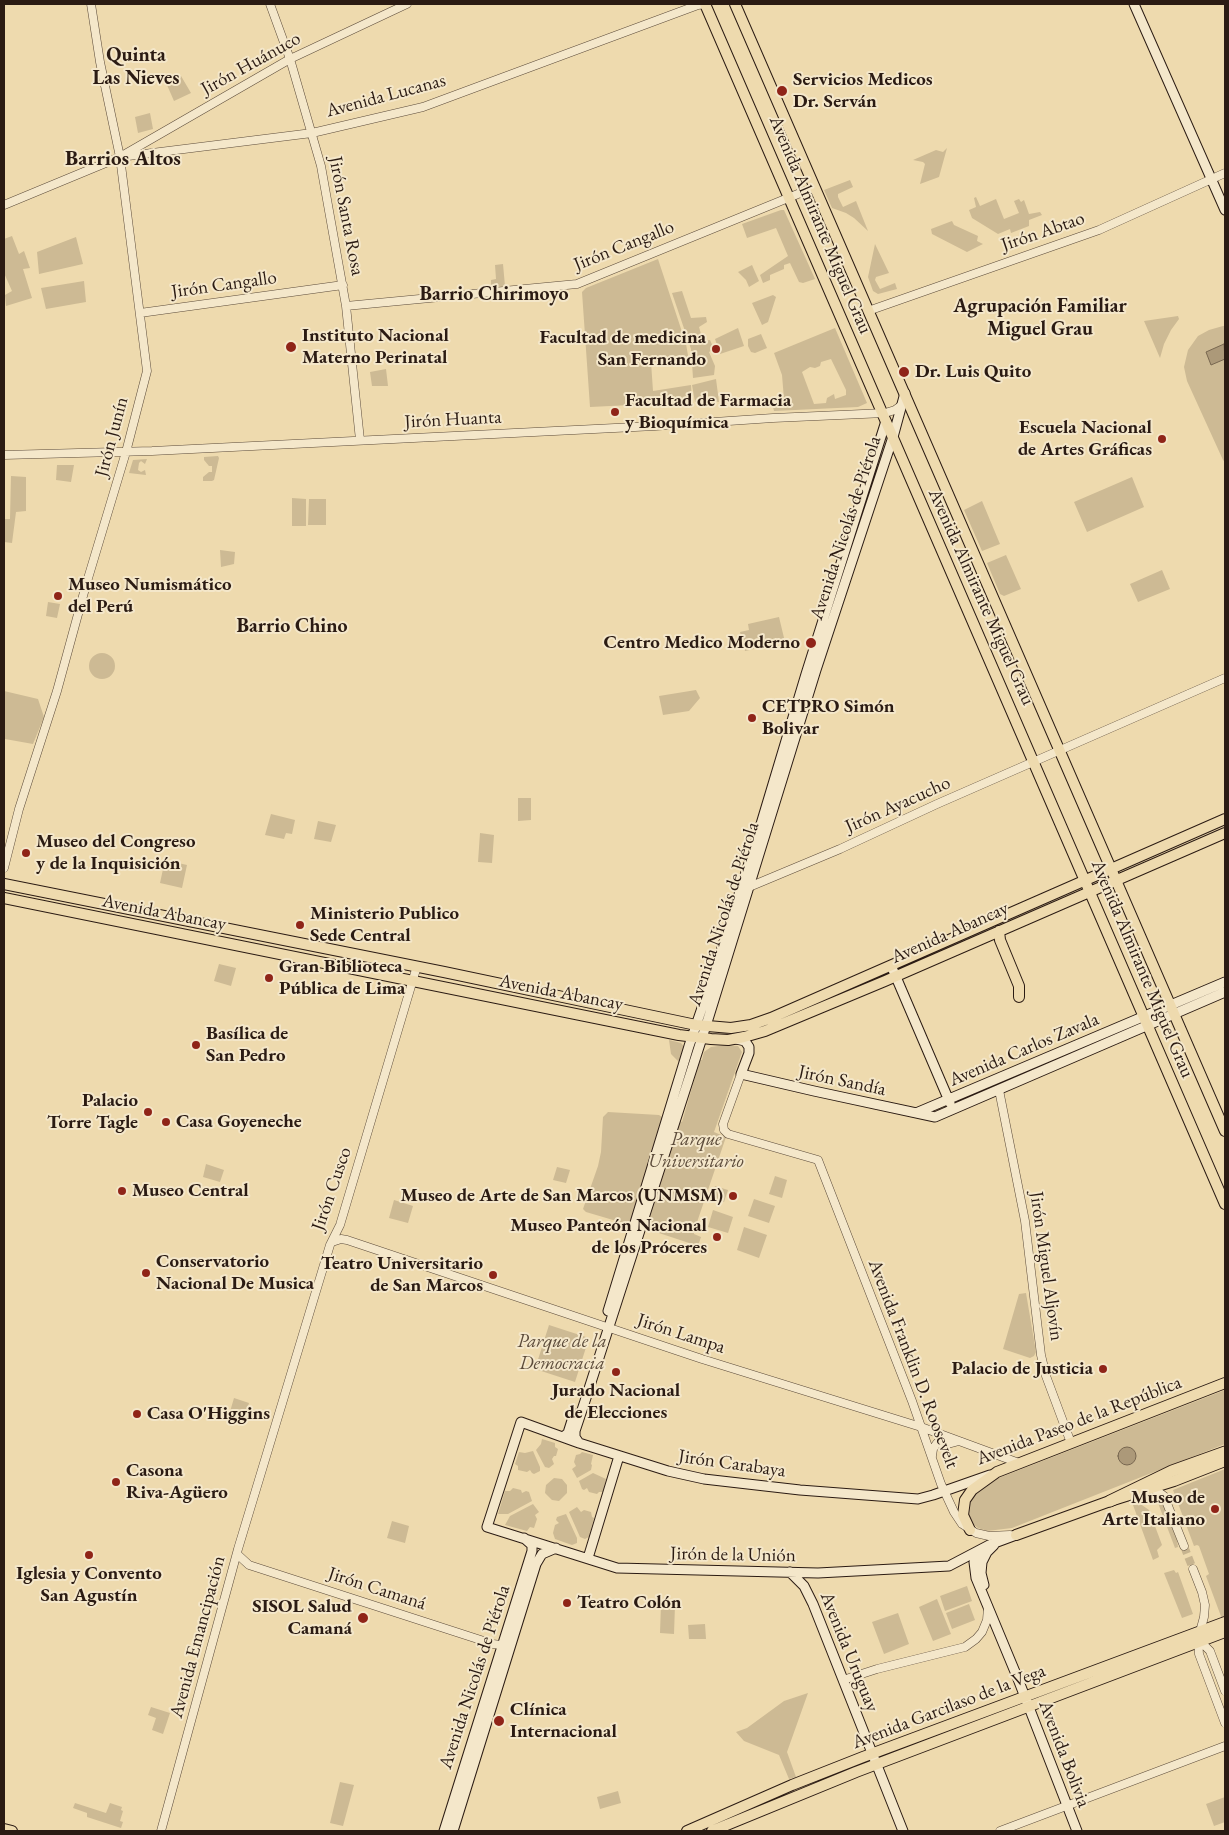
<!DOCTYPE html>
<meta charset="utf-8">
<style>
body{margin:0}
#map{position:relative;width:1229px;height:1835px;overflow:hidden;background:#eedaae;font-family:"EB Garamond",serif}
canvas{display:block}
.frame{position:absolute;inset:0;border:5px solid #2b1b13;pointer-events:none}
</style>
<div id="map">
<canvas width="1229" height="1835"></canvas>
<div class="frame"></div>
</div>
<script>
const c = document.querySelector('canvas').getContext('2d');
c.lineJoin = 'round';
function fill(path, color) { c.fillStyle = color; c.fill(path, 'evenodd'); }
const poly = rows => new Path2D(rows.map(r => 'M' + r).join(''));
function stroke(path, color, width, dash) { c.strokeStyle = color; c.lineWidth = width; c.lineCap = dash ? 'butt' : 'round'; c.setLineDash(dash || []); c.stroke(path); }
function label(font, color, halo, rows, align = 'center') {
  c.font = font + ' "EB Garamond",serif'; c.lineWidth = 4; c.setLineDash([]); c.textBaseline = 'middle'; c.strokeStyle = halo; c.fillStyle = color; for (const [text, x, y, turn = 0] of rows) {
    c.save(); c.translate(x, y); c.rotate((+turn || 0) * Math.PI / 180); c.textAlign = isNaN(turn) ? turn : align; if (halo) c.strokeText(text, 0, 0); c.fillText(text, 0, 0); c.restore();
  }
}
const green = poly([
 [181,76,191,93,174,101,167,85],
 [150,113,153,129,138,133,135,117],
 [947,148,939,177,920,184,925,164,923,162,913,160,936,150,943,152],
 [850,180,853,187,838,194,838,197,843,207,856,201,868,231,854,218,846,213,832,208,824,190],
 [976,197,980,206,996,199,1004,219,1019,213,1014,201,1019,199,1021,202,1024,200,1029,214,1040,212,1042,215,1029,220,1029,226,1011,233,1010,229,998,234,972,218,969,210,976,207,974,198],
 [781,210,784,210,815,279,803,283,799,282,790,263,784,265,784,269,770,275,770,280,763,283,760,275,788,256,776,228,747,238,742,224],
 [952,221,954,225,978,236,977,241,983,244,967,252,932,234,931,229],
 [12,236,19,254,24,251,30,268,23,269,32,298,6,306,5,295,12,291,4,273,4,239],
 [76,237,83,264,39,274,37,252],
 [875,244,889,273,876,277,875,280,880,289,895,283,897,289,878,294,873,291,868,277],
 [658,259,686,344,689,361,677,363,674,359,651,362,653,391,691,385,692,402,590,407,582,292,586,288],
 [503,264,505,286,491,287,491,280,496,279,495,265],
 [752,265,759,281,749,287,746,280,738,272],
 [84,281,86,302,46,309,41,288],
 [682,291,691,318,706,317,707,322,699,327,703,341,710,340,714,349,709,352,715,366,714,375,693,378,691,349,672,293],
 [773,295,776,297,768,322,762,325,752,303],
 [1178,316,1179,319,1171,330,1164,344,1160,358,1144,321],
 [1223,326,1225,326,1225,462,1223,460,1187,381,1184,367,1188,350,1198,336,1209,330],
 [738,328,744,346,720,354,715,339],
 [835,328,867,403,858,407,774,411,772,403,784,399,782,375,774,353],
 [831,359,846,390,846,395,835,399,834,394,827,398,826,403,814,404,802,372,810,367,815,368,820,366,821,362],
 [761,334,767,348,755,353,751,352,748,346,748,339],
 [386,369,388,386,372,386,370,372],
 [716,379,719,402,714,401,711,396,705,397,703,401,695,402,692,385],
 [218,456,219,458,214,480,212,481,203,481,203,477,209,472,212,472,212,466,209,466,204,460,204,457],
 [147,459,145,464,141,461,139,463,138,470,141,472,145,470,146,475,129,473,133,460],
 [57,465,74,465,71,482,56,480],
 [11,476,26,477,26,511,16,512,12,543,4,542,4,519,10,519],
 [1132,477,1144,507,1087,532,1074,502],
 [292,498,306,499,306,526,292,526],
 [309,499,326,499,326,525,308,525],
 [982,501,1000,544,982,551,964,510],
 [220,550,235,552,234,564,221,567],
 [1006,555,1021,589,1004,596,1000,594,987,563],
 [1162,570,1170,589,1138,602,1130,584],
 [48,602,60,604,57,618,46,616],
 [779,617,785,642,745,651,740,632,749,630,748,624],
 '89 666a13 13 0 1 1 26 0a13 13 0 1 1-26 0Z',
 [696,690,700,698,689,711,663,715,659,696],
 [4,691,38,699,44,717,33,744,5,739,4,737],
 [518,798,531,798,531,820,518,821],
 [271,814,295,820,292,834,286,833,284,839,265,835],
 [318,821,336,825,331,842,314,839],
 [480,833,494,835,492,863,478,862],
 [165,860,187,865,182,888,160,883],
 [219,964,236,968,231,986,214,981],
 [669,1040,681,1043,685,1048,680,1063,671,1054],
 [725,1045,738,1046,742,1052,714,1132,726,1137,694,1231,694,1234,701,1237,698,1246,650,1230,648,1222,680,1121,682,1122,700,1060,702,1060,704,1052,711,1047],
 [608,1112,659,1115,662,1117,663,1120,630,1225,586,1212,583,1209,598,1166,601,1152,603,1117],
 [206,1164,224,1170,220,1182,203,1177],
 [557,1167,570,1170,566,1183,553,1180],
 [775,1176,787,1180,782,1198,769,1194],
 [715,1186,728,1190,724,1202,711,1197],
 [754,1199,775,1206,769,1223,748,1216],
 [394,1200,413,1206,408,1223,389,1218],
 [713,1210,733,1217,728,1233,708,1227],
 [744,1227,767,1235,759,1258,737,1250],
 [1026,1293,1036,1352,1034,1356,1030,1358,1003,1349,1019,1294],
 [549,1325,589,1338,575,1382,535,1369],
 [1225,1390,1225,1444,1012,1528,987,1531,978,1528,970,1522,967,1514,969,1499,973,1494,991,1481],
 [234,1398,249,1403,244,1419,229,1415],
 [542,1439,555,1443,555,1447,558,1449,556,1456,554,1456,552,1459,554,1464,549,1468,545,1467,536,1450,541,1444],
 [533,1451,540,1467,540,1471,534,1474,532,1473,530,1470,527,1472,518,1470,518,1466,515,1464,519,1452,525,1453],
 [582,1452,593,1455,591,1464,592,1465,591,1470,577,1478,572,1469,576,1466,574,1462,576,1455,580,1454],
 [1225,1469,1225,1618,1222,1619,1206,1576,1209,1574,1199,1546,1197,1545,1194,1546,1173,1490],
 [593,1473,606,1479,603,1492,599,1492,597,1494,589,1492,587,1488,584,1490,582,1489,579,1481],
 [554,1478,562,1479,567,1485,567,1493,559,1501,552,1500,545,1493,546,1485],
 [513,1488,521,1490,522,1493,526,1491,529,1492,532,1501,508,1514,498,1514,505,1491,510,1491],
 [1163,1502,1177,1540,1178,1547,1175,1548,1158,1503],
 [1139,1503,1149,1510,1162,1545,1157,1550,1159,1557,1153,1560,1133,1505],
 [533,1504,539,1512,535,1515,537,1519,534,1528,530,1527,527,1531,505,1525,510,1516],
 [577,1507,581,1512,584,1510,591,1512,592,1517,594,1518,589,1537,585,1539,580,1537,569,1512],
 [566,1514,577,1538,577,1543,572,1545,555,1539,553,1533,555,1525,559,1523,556,1520,557,1517],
 [392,1521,409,1526,405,1543,387,1538],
 [1174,1570,1176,1573,1178,1572,1193,1614,1182,1618,1164,1573],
 [967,1586,972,1601,945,1611,940,1596],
 [937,1599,951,1634,933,1641,919,1607],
 [661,1604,675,1605,674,1634,660,1633],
 [969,1604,975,1620,952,1629,946,1613],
 [898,1613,909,1644,884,1654,872,1622],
 [705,1624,706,1639,689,1639,688,1625],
 [808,1693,787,1752,796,1777,789,1779,779,1755,744,1741,736,1732,747,1728,784,1701],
 [151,1707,170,1713,163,1734,152,1730,156,1718,148,1715],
 [340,1782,354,1785,343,1826,330,1823],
 [618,1791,621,1803,600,1809,597,1797],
 [1225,1797,1225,1822,1214,1826,1206,1804],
 [75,1803,106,1813,110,1803,122,1807,121,1810,123,1811,120,1821,123,1822,121,1828,87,1817,87,1813,73,1808]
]);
const water = poly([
 [1224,344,1225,359,1211,365,1206,352,1224,344],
 '1118 1456a9 9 0 1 1 18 0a9 9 0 1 1-18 0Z'
]);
const tertiaryTunnel = poly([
 [1184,1546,1193,1569]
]);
const tertiary = poly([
 [270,4,290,59,321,166,346,306,360,440],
 [120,157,312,133,423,107,698,5,706,4],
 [4,205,120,157,290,59,407,4],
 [346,306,577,284,815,187],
 [868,311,1099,230,1225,173],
 [140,313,343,285],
 [4,455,152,451,655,426,773,418,885,413,895,410,902,405],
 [4,868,19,809,57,691,86,585,126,452,147,371,120,157,100,62,91,4],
 [749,887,840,849,937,804,1225,678],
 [741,1074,723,1124,724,1130,728,1134,818,1160,912,1401,941,1484,954,1512,962,1524,976,1533,989,1536,1010,1535],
 [999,1090,1025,1221,1041,1355,1046,1376,1071,1443],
 [332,1242,341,1239,347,1240,702,1359,921,1427,1019,1463],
 [932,1456,933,1449,937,1443,948,1444,959,1441],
 [1153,1488,1164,1496,1184,1546],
 [237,1554,249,1565,493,1644,508,1646],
 [1193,1569,1202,1592,1205,1605,1204,1617,1198,1639,1199,1654,1225,1723],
 [1198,1639,1210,1651,1225,1691],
 [843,1680,877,1669,965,1647,976,1639,982,1632,987,1620,988,1607],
 [161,1831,238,1549,330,1245,340,1225,417,966],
 [1000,1831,1225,1746]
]);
const secondary = poly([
 [1134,4,1225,210],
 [893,970,950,1103],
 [736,1039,745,1041,749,1047,749,1053,741,1074,814,1091,935,1117,1225,992],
 [916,1113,1225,982],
 [608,1311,689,1046,716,967,755,844,806,674,886,421],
 [563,1437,568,1433,574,1414],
 [579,1443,575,1437,575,1431,585,1401,709,1016,816,670,893,437,905,393],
 [990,1475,933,1495,918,1499,800,1490,704,1479,668,1471,579,1443,521,1422,487,1527,617,1568,818,1573,949,1566,989,1545,1016,1535],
 [979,1551,974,1562,976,1578,1018,1679,1077,1831],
 [588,1558,619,1456],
 [790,1572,804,1586,813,1604,903,1831],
 [984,1585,981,1573,982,1562,987,1552,994,1545],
 [444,1831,532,1551,532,1545,524,1538],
 [453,1831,536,1564,542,1554,556,1548]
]);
const primary = poly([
 [705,4,1225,1204],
 [735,4,1225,1131],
 [4,884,444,972,696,1025,731,1028,751,1025,771,1018,1225,819],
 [4,898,679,1035,711,1039,728,1040,744,1037,765,1031,885,981,1225,833],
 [999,931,1000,940,1019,986,1019,997],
 [970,1530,963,1515,965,1500,972,1490,997,1472,1225,1383],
 [1016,1535,1110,1501,1174,1481,1225,1461],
 [4,1829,12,1831],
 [687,1831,792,1785,863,1757,1225,1622],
 [712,1831,856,1772,1225,1632]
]);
const motorway = poly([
 [1110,1501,1172,1471,1225,1452]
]);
const markers = [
 [782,91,6,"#8f2418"],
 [291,347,6,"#8f2418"],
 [716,349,5,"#8f2418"],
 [904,372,6,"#8f2418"],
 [615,412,5,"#8f2418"],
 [1162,439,5,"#8f2418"],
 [58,596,5,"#8f2418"],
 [811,643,6,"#8f2418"],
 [752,718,5,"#8f2418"],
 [26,853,5,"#8f2418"],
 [300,925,5,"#8f2418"],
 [269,978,5,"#8f2418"],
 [196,1045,5,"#8f2418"],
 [148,1112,5,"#8f2418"],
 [166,1122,5,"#8f2418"],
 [122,1191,5,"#8f2418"],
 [733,1196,5,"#8f2418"],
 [717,1237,5,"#8f2418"],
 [146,1273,5,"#8f2418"],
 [493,1275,5,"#8f2418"],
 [1103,1369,5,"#8f2418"],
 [616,1372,5,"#8f2418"],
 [137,1414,5,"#8f2418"],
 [116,1482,5,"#8f2418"],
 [1215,1509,5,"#8f2418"],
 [89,1555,5,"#8f2418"],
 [567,1603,5,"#8f2418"],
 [363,1618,6,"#8f2418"],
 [499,1721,6,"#8f2418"]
];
const streetNames = [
 ["Jirón Huánuco",251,64,-29],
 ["Avenida Lucanas",386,96,-15],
 ["Jirón Santa Rosa",346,216,79],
 ["Avenida Almirante Miguel Grau",820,225,67],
 ["Jirón Abtao",1043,232,-19],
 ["Jirón Cangallo",624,246,-22],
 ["Jirón Cangallo",224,285,-8],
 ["Jirón Huanta",453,420,-3],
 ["Jirón Junín",112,437,-75],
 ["Avenida Nicolás de Piérola",846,528,-72],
 ["Avenida Almirante Miguel Grau",981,597,66],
 ["Jirón Ayacucho",898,805,-24],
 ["Avenida Abancay",164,913,11],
 ["Avenida Nicolás de Piérola",724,914,-72],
 ["Avenida Abancay",950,933,-24],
 ["Avenida Almirante Miguel Grau",1142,969,67],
 ["Avenida Abancay",561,993,11],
 ["Avenida Carlos Zavala",1024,1050,-23],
 ["Jirón Sandía",842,1081,12],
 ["Jirón Cusco",332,1189,-71],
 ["Jirón Miguel Aljovín",1046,1266,82],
 ["Jirón Lampa",681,1334,18],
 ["Avenida Franklin D. Roosevelt",913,1364,69],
 ["Avenida Paseo de la República",1079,1421,-21],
 ["Jirón Carabaya",732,1464,8],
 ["Jirón de la Unión",733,1555,1],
 ["Jirón Camaná",377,1589,18],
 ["Avenida Emancipación",198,1637,-75],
 ["Avenida Uruguay",849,1652,68],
 ["Avenida Nicolás de Piérola",475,1677,-72],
 ["Avenida Garcilaso de la Vega",949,1707,-21],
 ["Avenida Bolivia",1064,1754,69]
];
const poiNames = [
 ["Servicios Medicos",793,80],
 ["Dr. Serván",793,102],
 ["Instituto Nacional",302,336],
 ["Materno Perinatal",302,358],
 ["Facultad de medicina",706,338,"right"],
 ["San Fernando",706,360,"right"],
 ["Dr. Luis Quito",915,372],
 ["Facultad de Farmacia",625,401],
 ["y Bioquímica",625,423],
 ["Escuela Nacional",1152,428,"right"],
 ["de Artes Gráficas",1152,450,"right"],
 ["Museo Numismático",68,585],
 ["del Perú",68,607],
 ["Centro Medico Moderno",800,643,"right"],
 ["CETPRO Simón",762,707],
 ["Bolivar",762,729],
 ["Museo del Congreso",36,842],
 ["y de la Inquisición",36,864],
 ["Ministerio Publico",310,914],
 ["Sede Central",310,936],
 ["Gran Biblioteca",279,967],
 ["Pública de Lima",279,989],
 ["Basílica de",206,1034],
 ["San Pedro",206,1056],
 ["Palacio",138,1101,"right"],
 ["Torre Tagle",138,1123,"right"],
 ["Casa Goyeneche",176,1122],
 ["Museo Central",132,1191],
 ["Museo de Arte de San Marcos (UNMSM)",723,1196,"right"],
 ["Museo Panteón Nacional",707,1226,"right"],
 ["de los Próceres",707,1248,"right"],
 ["Conservatorio",156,1262],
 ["Nacional De Musica",156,1284],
 ["Teatro Universitario",483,1264,"right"],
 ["de San Marcos",483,1286,"right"],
 ["Palacio de Justicia",1093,1369,"right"],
 ["Jurado Nacional",616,1391,"center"],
 ["de Elecciones",616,1413,"center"],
 ["Casa O'Higgins",147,1414],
 ["Casona",126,1471],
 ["Riva-Agüero",126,1493],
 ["Museo de",1205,1498,"right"],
 ["Arte Italiano",1205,1520,"right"],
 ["Iglesia y Convento",89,1574,"center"],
 ["San Agustín",89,1596,"center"],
 ["Teatro Colón",577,1603],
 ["SISOL Salud",352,1607,"right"],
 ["Camaná",352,1629,"right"],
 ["Clínica",510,1710],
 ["Internacional",510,1732]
];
const parkNames = [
 ["Parque",696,1140],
 ["Universitario",696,1162],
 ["Parque de la",562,1342],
 ["Democracia",562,1364]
];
const neighbourhoodNames = [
 ["Quinta",136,56],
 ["Las Nieves",136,79],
 ["Barrio Chirimoyo",494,295],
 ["Agrupación Familiar",1040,307],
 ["Miguel Grau",1040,330],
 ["Barrio Chino",292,627]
];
const quarterNames = [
 ["Barrios Altos",123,159]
];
fill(green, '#cdba94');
fill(water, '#ac9979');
stroke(water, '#786750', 1);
stroke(tertiaryTunnel, '#c7b48f', 8, [8, 4]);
stroke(tertiary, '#5c4b3a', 9);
stroke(secondary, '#2b1b13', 11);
stroke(primary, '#2b1b13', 12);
stroke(motorway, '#2b1b13', 13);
stroke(tertiary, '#f4e7ca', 8);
stroke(secondary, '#f4e7ca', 9);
stroke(primary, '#eedaae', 10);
stroke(motorway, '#eedaae', 11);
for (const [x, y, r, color] of markers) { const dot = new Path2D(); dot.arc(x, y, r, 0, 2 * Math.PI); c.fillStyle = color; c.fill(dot); stroke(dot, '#f4e7ca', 2); }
label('19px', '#2b1b13', '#f4e7ca', streetNames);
label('bold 19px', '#2b1b13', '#f4e7ca', poiNames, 'left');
label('italic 19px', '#5c4b3a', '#f4e7ca', parkNames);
label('bold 20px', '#2b1b13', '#f4e7ca', neighbourhoodNames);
label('bold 21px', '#2b1b13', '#f4e7ca', quarterNames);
</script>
